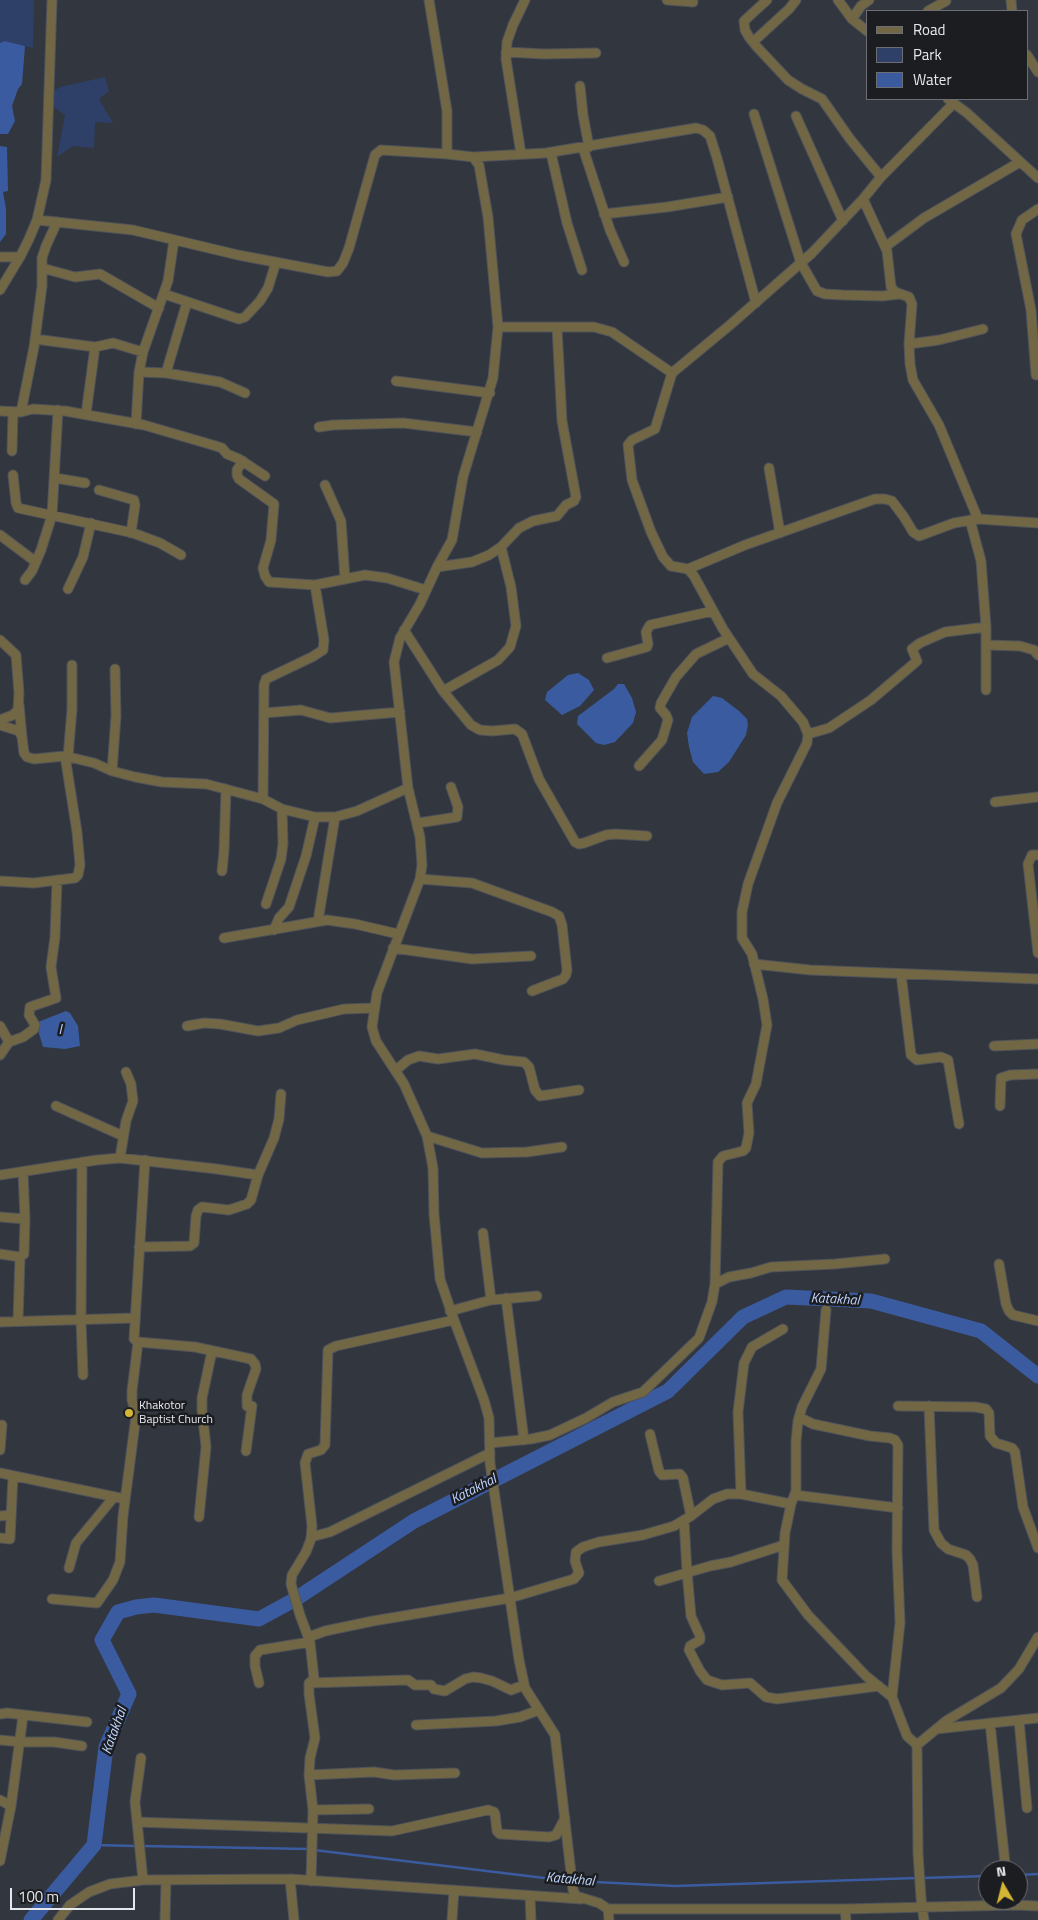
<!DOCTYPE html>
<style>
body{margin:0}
#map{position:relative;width:1038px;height:1920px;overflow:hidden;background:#32363e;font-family:"Titillium Web",sans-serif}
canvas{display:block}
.legend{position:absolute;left:866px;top:10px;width:162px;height:90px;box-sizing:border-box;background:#1b1d21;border:1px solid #6c6e73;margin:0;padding:6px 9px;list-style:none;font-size:15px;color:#e5e8ed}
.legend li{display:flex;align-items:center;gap:10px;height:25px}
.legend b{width:25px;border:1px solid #6c6e73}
.north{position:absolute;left:978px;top:1860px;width:50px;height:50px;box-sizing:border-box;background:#1b1d21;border:1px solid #6c6e73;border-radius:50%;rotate:352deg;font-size:14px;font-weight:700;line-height:20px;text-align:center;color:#e5e8ed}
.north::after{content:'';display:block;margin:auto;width:18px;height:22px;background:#d5b534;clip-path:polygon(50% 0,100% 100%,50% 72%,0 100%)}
.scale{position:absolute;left:10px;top:1888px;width:125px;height:22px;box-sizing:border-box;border:2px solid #e5e8ed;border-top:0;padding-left:6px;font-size:15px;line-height:18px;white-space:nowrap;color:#e5e8ed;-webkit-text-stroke:4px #1b1d21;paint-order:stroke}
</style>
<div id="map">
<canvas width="1038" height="1920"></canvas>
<ul class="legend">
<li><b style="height:6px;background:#716744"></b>Road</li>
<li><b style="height:14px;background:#2e4068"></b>Park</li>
<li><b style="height:14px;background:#3b5ba0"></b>Water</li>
</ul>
<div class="north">N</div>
<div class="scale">100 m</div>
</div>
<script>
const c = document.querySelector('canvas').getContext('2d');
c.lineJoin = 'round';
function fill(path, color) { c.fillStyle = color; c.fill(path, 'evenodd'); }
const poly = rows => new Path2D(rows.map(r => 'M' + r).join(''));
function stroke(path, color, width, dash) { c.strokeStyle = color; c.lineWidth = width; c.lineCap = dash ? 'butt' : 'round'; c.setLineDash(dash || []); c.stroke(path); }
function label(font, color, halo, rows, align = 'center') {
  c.font = font + ' "Titillium Web",sans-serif'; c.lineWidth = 5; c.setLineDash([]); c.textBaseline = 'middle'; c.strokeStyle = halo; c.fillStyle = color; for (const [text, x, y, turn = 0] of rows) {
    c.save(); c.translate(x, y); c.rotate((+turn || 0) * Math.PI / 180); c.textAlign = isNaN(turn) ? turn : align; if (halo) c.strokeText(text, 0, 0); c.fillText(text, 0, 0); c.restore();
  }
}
const green = poly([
 [0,0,34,0,33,48,6,41,0,43],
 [105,77,109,91,99,99,113,123,95,122,94,148,73,146,57,157,65,115,49,104,52,92,60,87]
]);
const water = poly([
 [5,41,25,46,22,84,18,89,12,106,15,121,8,134,0,134,0,43],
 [0,146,7,147,8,191,3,192,6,209,6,234,0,242],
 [578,673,589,680,594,690,580,706,562,715,545,700,547,692,568,675],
 [618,684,624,684,632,698,636,712,633,723,615,742,604,745,596,743,577,724,578,716,614,689],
 [713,696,722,698,739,711,747,719,748,725,746,735,729,762,718,772,704,774,693,762,689,747,687,733,692,717],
 [66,1011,70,1013,78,1026,80,1046,65,1049,43,1047,37,1027,38,1022]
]);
const stream = poly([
 [94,1845,136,1846],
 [142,1846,309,1849],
 [314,1850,569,1881],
 [1018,1875,1038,1874],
 [922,1878,988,1876],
 [575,1881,675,1886,917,1878]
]);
const river = poly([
 [31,1920,94,1845,106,1747,129,1694,102,1640,118,1612,136,1607,154,1605,259,1619,294,1600,414,1521,668,1391,743,1317,786,1297,871,1301,981,1331,1038,1376]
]);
const minor = poly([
 [667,0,693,2],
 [767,0,744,21,745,30,749,37,757,47,788,80,802,89,822,99,850,139,881,177],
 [838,0,852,19,867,31],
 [1011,0,1012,11],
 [928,11,946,1],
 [852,19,861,6,869,0],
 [753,42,789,9,796,0],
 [506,52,544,54,596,53],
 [1027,55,1038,72],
 [580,86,583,115,589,147],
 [948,99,967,113,1038,178],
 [754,114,801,263,817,291,825,294,843,295,882,296,900,294],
 [796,116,843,221],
 [583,148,610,230,624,262],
 [551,153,567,223,582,270],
 [447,154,473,157,479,165,488,217,498,327,594,327,612,332,672,373,730,325,812,253,863,199,881,177,954,103],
 [521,154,506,59,507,42,513,25,525,0],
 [473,157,546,153,696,128,703,130,710,136,717,158,756,303],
 [863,199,887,251,891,287,895,292,909,297,912,304,909,344,910,364,913,380,939,425,978,519],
 [604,214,667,207,728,197],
 [37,220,133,230,238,255,328,272,337,271,343,263,349,248,375,155,381,150,447,154,447,111,429,0],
 [885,247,924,218,1020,162],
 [0,257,20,257],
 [42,268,75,277,100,274,159,308],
 [0,290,20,257,29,239,37,220,46,180,52,0],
 [164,294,239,319,245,317,260,301,268,288,276,262],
 [498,327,493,378,463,477,452,540,437,567,420,604,400,638,394,662,408,788,420,837,422,865,420,879,377,993,372,1027,376,1041,404,1084,427,1136,433,1168,434,1214,440,1279,454,1320,484,1400,489,1418,490,1463,519,1660,525,1688,555,1735,573,1890,576,1896,599,1903,608,1909,609,1920],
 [35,339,95,347,113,343,143,352],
 [909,344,939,340,983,329],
 [139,372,166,373,220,382,245,393],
 [166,373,187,302],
 [1036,375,1031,310,1016,234,1022,220,1038,209],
 [396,381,490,393],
 [0,411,21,412,33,409,65,411,144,425,216,446,222,448,227,454,239,459,265,476],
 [21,412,34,347,42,286,42,258,46,246,57,222],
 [86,414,95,347],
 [136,424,139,372,143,352,168,281,174,240],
 [319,427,333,425,403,423,477,432],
 [12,451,13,412],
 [243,461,237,470,237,475,239,479,274,504,271,540,263,568,265,576,269,582,315,585,365,575,387,578,426,590],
 [769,468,780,533],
 [13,475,16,503,18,508,133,533,160,543,181,555],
 [55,478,85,483],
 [325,485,341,521,345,579],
 [99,490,134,500,135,505,131,533],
 [970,520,981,561,986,627,986,690],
 [0,535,36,562],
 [437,567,472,562,489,555,501,547,519,528,533,521,557,516,566,505,574,501,576,497,562,421,557,328],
 [688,569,745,545,875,499,885,499,892,501,904,517,913,532,919,536,954,523,978,519,1038,523],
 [25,580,32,571,41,550,52,515,58,410],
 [68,589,83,557,91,523],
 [404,630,443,691,471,725,480,730,492,731,515,729,522,734,539,779,575,842,579,844,584,843,606,835,615,834,647,836],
 [0,640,16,655,19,693,18,710,13,715,0,720],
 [986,645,1020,646,1034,650,1038,655],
 [607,658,647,647,648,644,646,632,650,625,713,611],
 [443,691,498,660,510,647,516,626,511,587,501,547],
 [19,705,22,737],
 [264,713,301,710,330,718,400,712],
 [0,725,19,731,22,737,24,753,27,757,34,759,65,756,94,763,112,771,135,777,162,782,206,784,263,799,282,809,315,817,335,817,357,811,408,788],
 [808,734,829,728,871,700,917,661,912,649,920,643,945,632,986,627],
 [68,757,72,709,72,665],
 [639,766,662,740,668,720,666,715,660,708,661,703,676,677,696,654,729,638],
 [112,771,116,716,115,669],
 [263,799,264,685,266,679,312,657,323,650,324,640,315,585],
 [995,802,1038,797],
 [418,823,457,817,458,807,451,787],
 [1038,855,1032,855,1028,864,1038,953],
 [222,871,224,851,226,789],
 [420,879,472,883,552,912,559,916,562,925,567,970,566,975,563,979,532,991],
 [0,881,34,883,75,878,78,875,80,865,77,832,65,756],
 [266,904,281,859,283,844,282,809],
 [318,921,335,817],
 [274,930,279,918,289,907,306,856,315,817],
 [224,938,327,920,355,924,398,934],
 [393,948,472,959,531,956],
 [754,964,810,970,1038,979],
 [901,974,911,1055,917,1060,941,1057,948,1060,959,1124],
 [0,1026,9,1042,0,1055],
 [187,1026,204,1023,220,1024,258,1031,279,1028,297,1020,344,1009,374,1008],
 [9,1042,23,1037,34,1029,35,1025,29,1015,30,1007,56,998,51,967,55,937,57,880],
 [994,1046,1038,1044],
 [396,1070,408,1060,419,1056,438,1059,475,1054,504,1060,524,1062,529,1067,535,1090,540,1096,579,1090],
 [56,1106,123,1136],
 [1000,1106,1001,1078,1010,1075,1038,1074],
 [427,1136,482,1153,527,1152,562,1147],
 [120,1158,126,1121,133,1101,131,1084,126,1072],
 [145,1160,134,1339,138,1342,195,1347,251,1359,255,1364,256,1369,247,1395,247,1406,252,1406,246,1451],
 [82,1162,81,1320,83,1375],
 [0,1175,97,1160,120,1158,217,1169,258,1175],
 [0,1217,25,1219],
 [483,1233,491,1300],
 [139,1247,190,1246,194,1243,196,1216,198,1210,202,1207,229,1210,247,1204,251,1200,258,1175,274,1138,279,1119,281,1094],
 [0,1254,20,1257,24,1254,25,1219,23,1172],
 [999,1264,1006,1304,1009,1311,1013,1315,1038,1321],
 [715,1284,729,1277,751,1273,771,1267,835,1264,885,1259],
 [506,1298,524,1440],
 [826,1310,821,1369,802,1407,798,1421,796,1441,796,1491,791,1504,785,1533,782,1580,808,1615,866,1676,892,1697],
 [450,1311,491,1300,537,1296],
 [18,1321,20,1257],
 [0,1322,135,1318],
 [898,1406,975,1407,986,1409,989,1413,990,1436,996,1443,1012,1448,1015,1452,1023,1507,1038,1548],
 [929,1406,934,1530,941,1543,948,1549,966,1555,970,1559,973,1565,977,1597],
 [799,1417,813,1424,870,1436,890,1438,895,1440,898,1445,897,1550,900,1623,892,1697,907,1736,917,1745],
 [650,1434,659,1471,662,1475,680,1474,683,1478,691,1516],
 [490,1443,531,1439,550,1435,586,1418,613,1402,643,1392,699,1338,712,1302,715,1284,718,1162,723,1156,743,1151,746,1148,749,1133,747,1103,756,1084,767,1025,763,999,752,954,742,938,742,912,748,884,777,803,807,743,808,734,803,722,781,696,753,674,723,629,694,576,688,569,671,566,663,557,651,532,632,480,628,445,632,440,655,429,672,373],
 [0,1450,2,1425],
 [0,1473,125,1499],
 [741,1494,738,1412,744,1363,752,1347,783,1329],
 [795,1495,898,1508],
 [0,1516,11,1515],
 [199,1517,206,1447,202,1410,202,1398,212,1351],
 [684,1520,687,1572,691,1616,700,1636,700,1640,690,1646,689,1650,700,1671,707,1680,722,1685,750,1683,766,1697,777,1699,879,1686],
 [311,1537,330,1532,490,1453],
 [0,1538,10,1539,13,1476],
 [69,1568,76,1543,114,1497],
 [659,1581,710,1566,731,1562,784,1545],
 [52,1599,97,1603,113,1580,120,1562,123,1516,136,1416,132,1400,132,1391,138,1342],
 [309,1637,325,1631,373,1621,510,1598,574,1579,579,1573,575,1561,576,1552,583,1547,599,1542,643,1535,674,1526,691,1516,713,1499,727,1494,741,1494,791,1504],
 [259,1683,255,1666,255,1656,260,1650,310,1642],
 [309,1683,408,1680,415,1685,431,1685,434,1689,445,1691,465,1679,473,1677,481,1678,492,1681,511,1690,524,1685],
 [0,1714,7,1713,87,1722],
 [1019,1720,1027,1808],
 [990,1723,1005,1863],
 [416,1725,496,1721,520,1717,539,1710],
 [936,1729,1038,1718],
 [0,1740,21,1742,54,1742,82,1746],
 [141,1758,135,1802,143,1880],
 [309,1775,374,1772,394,1775,455,1773],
 [0,1800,11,1806],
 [313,1810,369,1809],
 [137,1822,392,1831,488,1810,494,1812,495,1814,497,1831,500,1834,549,1837,556,1835,565,1818],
 [0,1861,11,1806,23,1716],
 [290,1879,294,1920],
 [311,1881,313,1810,309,1775,310,1758,315,1738,309,1694,309,1683,314,1679,313,1669,310,1642,300,1615,291,1584,292,1575,306,1552,311,1539,312,1526,305,1463,308,1454,321,1450,325,1445,328,1350,336,1346,454,1320],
 [530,1896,531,1920],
 [608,1909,845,1909,1015,1905,1038,1906],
 [845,1909,846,1920],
 [58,1920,70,1905,89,1892,110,1884,143,1880,290,1879,581,1899],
 [165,1920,166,1881],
 [452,1920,454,1890],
 [924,1920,921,1898,918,1853,917,1745,946,1721,1001,1688,1019,1669,1038,1637]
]);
const markers = [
 [129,1413,5,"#d5b534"]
];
const poiNames = [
 ["Khakotor",139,1406],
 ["Baptist Church",139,1420]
];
const waterNames = [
 ["I",60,1031],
 ["Katakhal",835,1300,3],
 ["Katakhal",474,1490,-27],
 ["Katakhal",115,1731,-70],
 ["Katakhal",570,1880,5]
];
fill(green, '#2e4068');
fill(water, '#3b5ba0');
stroke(stream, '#3b5ba0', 2.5);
stroke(river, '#3b5ba0', 15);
stroke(minor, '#4f525a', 11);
stroke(minor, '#716744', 9);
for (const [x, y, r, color] of markers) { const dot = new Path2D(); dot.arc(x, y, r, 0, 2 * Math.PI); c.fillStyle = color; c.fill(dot); stroke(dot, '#1b1d21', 2); }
label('12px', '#e5e8ed', '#1b1d21', poiNames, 'left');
label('italic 14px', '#c2d6fe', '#1b1d21', waterNames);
</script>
